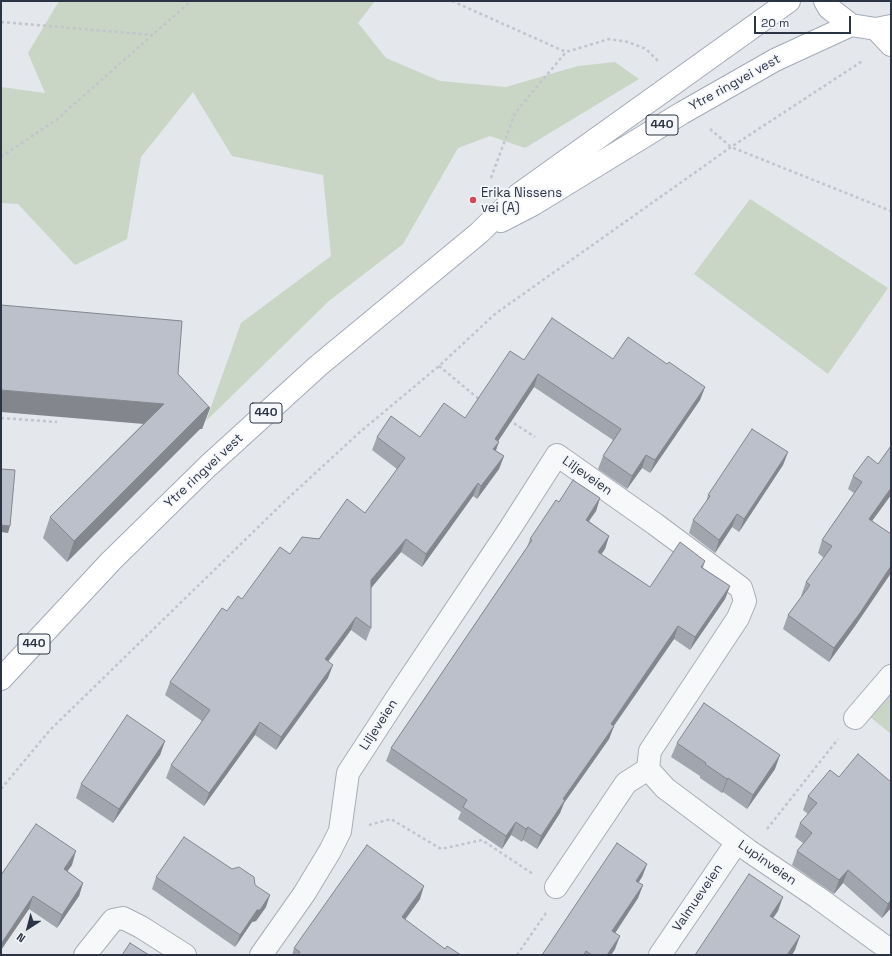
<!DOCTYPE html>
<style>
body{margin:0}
#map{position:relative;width:892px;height:956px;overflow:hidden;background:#e4e7ec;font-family:"Space Grotesk",sans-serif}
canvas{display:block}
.frame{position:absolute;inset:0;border:2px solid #2b3445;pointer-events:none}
.north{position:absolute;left:8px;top:908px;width:40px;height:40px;-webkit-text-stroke:3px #f4f6f9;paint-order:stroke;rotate:216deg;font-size:11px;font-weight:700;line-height:16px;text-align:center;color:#2b3445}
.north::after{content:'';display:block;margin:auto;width:14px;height:18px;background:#2b3445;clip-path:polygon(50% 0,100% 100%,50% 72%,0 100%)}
.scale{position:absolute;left:754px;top:16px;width:97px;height:18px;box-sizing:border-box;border:2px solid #2b3445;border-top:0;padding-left:5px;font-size:12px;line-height:14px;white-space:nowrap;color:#2b3445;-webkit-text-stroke:3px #f4f6f9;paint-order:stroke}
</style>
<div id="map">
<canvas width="892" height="956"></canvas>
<div class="frame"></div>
<div class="north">N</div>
<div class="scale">20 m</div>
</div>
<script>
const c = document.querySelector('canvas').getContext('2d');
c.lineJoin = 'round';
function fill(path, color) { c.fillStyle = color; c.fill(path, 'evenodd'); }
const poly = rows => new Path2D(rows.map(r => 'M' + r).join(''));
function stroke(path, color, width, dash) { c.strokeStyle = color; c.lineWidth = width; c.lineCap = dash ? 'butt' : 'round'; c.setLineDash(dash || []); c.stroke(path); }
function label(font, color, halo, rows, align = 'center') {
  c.font = font + ' "Space Grotesk",sans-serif'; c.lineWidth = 3.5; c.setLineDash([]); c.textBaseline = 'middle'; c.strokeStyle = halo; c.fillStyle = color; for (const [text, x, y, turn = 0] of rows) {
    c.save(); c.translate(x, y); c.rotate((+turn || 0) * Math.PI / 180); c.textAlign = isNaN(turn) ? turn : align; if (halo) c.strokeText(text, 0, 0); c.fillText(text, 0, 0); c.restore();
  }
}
const green = poly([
 [59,1,375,1,358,23,386,58,440,81,506,87,578,66,615,62,639,79,525,148,490,136,458,148,403,244,329,301,206,421,241,323,331,256,323,175,232,156,193,92,141,157,127,239,75,265,18,204,1,203,1,87,45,93,28,53],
 [750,199,888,288,828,374,694,274],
 [891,688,891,734,869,716]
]);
const path = poly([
 [452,1,566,52],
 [1,22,153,35],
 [710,129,731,147,891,211],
 [1,157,56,120,191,1],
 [491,178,515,113,566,52,609,39,628,42,646,49,658,61],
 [439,366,480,400],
 [1,418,57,422],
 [509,420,535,437],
 [1,789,50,730,286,500,360,432,439,366,495,314,731,147,864,60],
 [369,825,391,819,441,849,482,840,533,874],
 [767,829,838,739],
 [517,955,546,913]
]);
const minor = poly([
 [855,718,891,676],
 [648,769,665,788,749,851,817,897,891,951],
 [85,955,113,920,123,918,141,927,185,955],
 [261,955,304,894,330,851,340,831,348,773,398,696,509,530,557,455,655,524,741,588,745,601,738,618,650,751,648,769,626,783,556,887],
 [660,955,737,842]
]);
const secondary = poly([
 [876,29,891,45]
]);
const primary = poly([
 [825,1,829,8,851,25,876,29,891,26],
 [501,221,532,205,682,113,775,60,851,25],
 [1,679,111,561,208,466,318,366,479,233,518,195,789,1]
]);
const wall = poly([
 [613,359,667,364,705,387,700,400,650,473,642,468,627,489,598,469,603,456,613,440,534,387,498,441,496,451,504,456,499,469,477,499,473,496,422,567,401,552,371,588,371,628,366,641,351,630,328,662,328,678,276,750,255,735,204,806,166,778,171,765,202,721,165,695,170,682,227,611,242,599,290,554,365,513,397,469,372,450,377,437,420,437,465,418,524,360],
 [178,374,210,408,202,429,200,429,67,562,43,538,50,517,143,424],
 [891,446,891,495,872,521,891,534,891,573,855,626,829,662,783,629,788,615,802,596,801,596,806,582,824,558,818,553,822,540,854,493,848,489,853,476,878,464],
 [788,452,783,465,739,532,732,527,715,553,689,533,693,520,706,502,708,495],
 [600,498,596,511,589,521,609,536,605,549,601,554,650,587,705,561,703,568,730,586,725,599,690,650,674,639,614,726,609,739,564,803,560,813,537,849,523,840,522,842,511,835,502,849,458,819,461,812,386,761,391,748,527,547,530,539,559,502],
 [165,741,160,755,113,823,76,798,81,784],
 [677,743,775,769,747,809,723,792,722,793,700,778,700,776,671,757],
 [839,777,891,782,891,908,882,918,843,883,834,894,792,865,797,851,803,843,795,837,800,823,808,814,803,810,808,796],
 [647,864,642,877,638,883,643,885,638,898,615,933,615,949,611,955,542,955],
 [72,865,67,871,83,883,79,896,57,928,29,909,1,950,1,875],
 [156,877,255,885,266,907,256,921,252,922,235,947,152,889],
 [420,899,405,920,445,949,461,955,292,955,294,948]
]);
const shadedWall = poly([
 [538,374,534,387,491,452,495,439],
 [705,387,700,400,650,473,655,460],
 [1,390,164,404,156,425,1,412],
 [208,407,210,408,202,429,200,429,67,562,74,541],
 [499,442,494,455,493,449],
 [788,452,783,465,739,532,744,519],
 [646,455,642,468,627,489,632,476],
 [504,456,499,469,477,499,481,486],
 [478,483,473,496,422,567,426,554],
 [891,488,891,495,864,532,869,519],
 [600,498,596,511,581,532,586,520],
 [737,514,732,527,715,553,719,540],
 [1,525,10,526,8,533,1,532],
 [609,536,605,549,594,565,598,552],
 [406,539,401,552,367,593,371,580],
 [891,566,891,573,855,626,829,662,834,648],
 [730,586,725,599,690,650,695,637],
 [356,617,351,630,320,672,325,659],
 [678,626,674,639,610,731,614,726,609,739,564,803,560,813,537,849,541,836,563,799,611,724],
 [333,665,328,678,276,750,281,737],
 [260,722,255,735,204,806,209,793],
 [165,741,160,755,113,823,119,809],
 [780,755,775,769,747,809,753,795],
 [728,778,723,792,722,793,727,779],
 [516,822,511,835,502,849,506,836],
 [528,827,523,840,522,842,526,829],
 [76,851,72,865,59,883,64,869],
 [647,864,642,877,631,894,636,881],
 [848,870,843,883,834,894,839,880],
 [83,883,79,896,57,928,62,915],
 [643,885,638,898,608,944,612,931],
 [424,886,420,899,397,930,402,917],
 [270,895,266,907,256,921,252,922,235,947,240,935,257,910],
 [33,896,29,909,1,950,1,944],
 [783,897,778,911,765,930,770,916],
 [891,900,891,908,882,918,888,904],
 [620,936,615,949,611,955,607,955],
 [800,936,795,950,792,955,787,955]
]);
const building = poly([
 [1,305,182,321,178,374,210,408,208,407,74,541,50,517,164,404,1,390,1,305],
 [552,318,613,359,628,337,667,364,669,362,705,387,655,460,646,455,632,476,603,456,621,429,538,374,495,439,499,442,493,449,504,456,481,486,478,483,426,554,406,539,371,580,371,628,356,617,325,659,333,665,281,737,260,722,209,793,171,765,210,710,170,682,222,608,227,611,238,596,242,599,280,547,290,554,302,537,319,539,347,499,365,513,405,458,377,437,391,416,420,437,444,403,465,418,510,351,524,360,552,318],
 [752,429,788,452,744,519,737,514,719,540,693,520,710,496,708,495,752,429],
 [891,446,891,488,869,519,891,534,891,566,860,613,834,648,788,615,810,585,806,582,832,546,822,540,862,482,853,476,868,456,878,464,891,446],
 [1,469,15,470,10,526,1,525,1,469],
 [573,480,600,498,586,520,609,536,598,552,650,587,680,542,705,561,701,567,730,586,695,637,678,626,611,724,614,726,563,799,565,800,541,836,528,827,526,829,516,822,506,836,463,807,467,800,391,748,532,540,530,539,556,500,559,502,573,480],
 [704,703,780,755,753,795,728,778,727,779,705,764,706,763,677,743,704,703],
 [127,715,165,741,119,809,81,784,127,715],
 [858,754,891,782,891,900,888,904,848,870,839,880,797,851,812,833,800,823,817,803,808,796,830,770,839,777,858,754],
 [36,824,76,851,64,869,83,883,62,915,33,896,1,944,1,875,36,824],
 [184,837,232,869,239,867,254,877,255,885,270,895,260,910,257,910,240,935,156,877,184,837],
 [617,843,647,864,636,881,643,885,612,931,620,936,607,955,592,955,586,951,584,955,542,955,617,843],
 [367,845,424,886,402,917,445,949,447,946,461,955,298,955,300,952,294,948,367,845],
 [749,874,783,897,770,916,800,936,787,955,695,955,749,874],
 [130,943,149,955,122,955,130,943]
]);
const markers = [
 [473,200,4,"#d1495b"]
];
const shields = [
 [662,125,32],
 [266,413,32],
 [34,644,32]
];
const shieldNames = [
 ["440",662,125],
 ["440",266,413],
 ["440",34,644]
];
const streetNames = [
 ["Ytre ringvei vest",735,83,-29],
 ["Ytre ringvei vest",204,471,-43],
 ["Liljeveien",587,476,35],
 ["Liljeveien",379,725,-57],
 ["Lupinveien",767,863,35],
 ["Valmueveien",698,898,-56]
];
const poiNames = [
 ["Erika Nissens",481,193],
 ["vei (A)",481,208]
];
fill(green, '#c9d6c5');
stroke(minor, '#a9aeb7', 24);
stroke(secondary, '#a9aeb7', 24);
stroke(primary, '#a3abb8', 24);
stroke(path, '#c2c5cb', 2.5, [3, 3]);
stroke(minor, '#f7f8fa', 22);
stroke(secondary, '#fff', 22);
stroke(primary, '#fff', 22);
fill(wall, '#a1a5ae');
fill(shadedWall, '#83868d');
fill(building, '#bbc0ca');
stroke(building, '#83868d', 1);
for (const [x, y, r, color] of markers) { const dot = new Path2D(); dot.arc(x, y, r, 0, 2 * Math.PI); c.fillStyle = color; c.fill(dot); stroke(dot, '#f4f6f9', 1.5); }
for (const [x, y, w] of shields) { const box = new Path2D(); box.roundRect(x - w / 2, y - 10, w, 20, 3); c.fillStyle = '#f4f6f9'; c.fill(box); stroke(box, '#2b3445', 1); }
label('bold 12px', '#2b3445', null, shieldNames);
label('13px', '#2b3445', '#f4f6f9', streetNames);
label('13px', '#2b3445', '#f4f6f9', poiNames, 'left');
</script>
